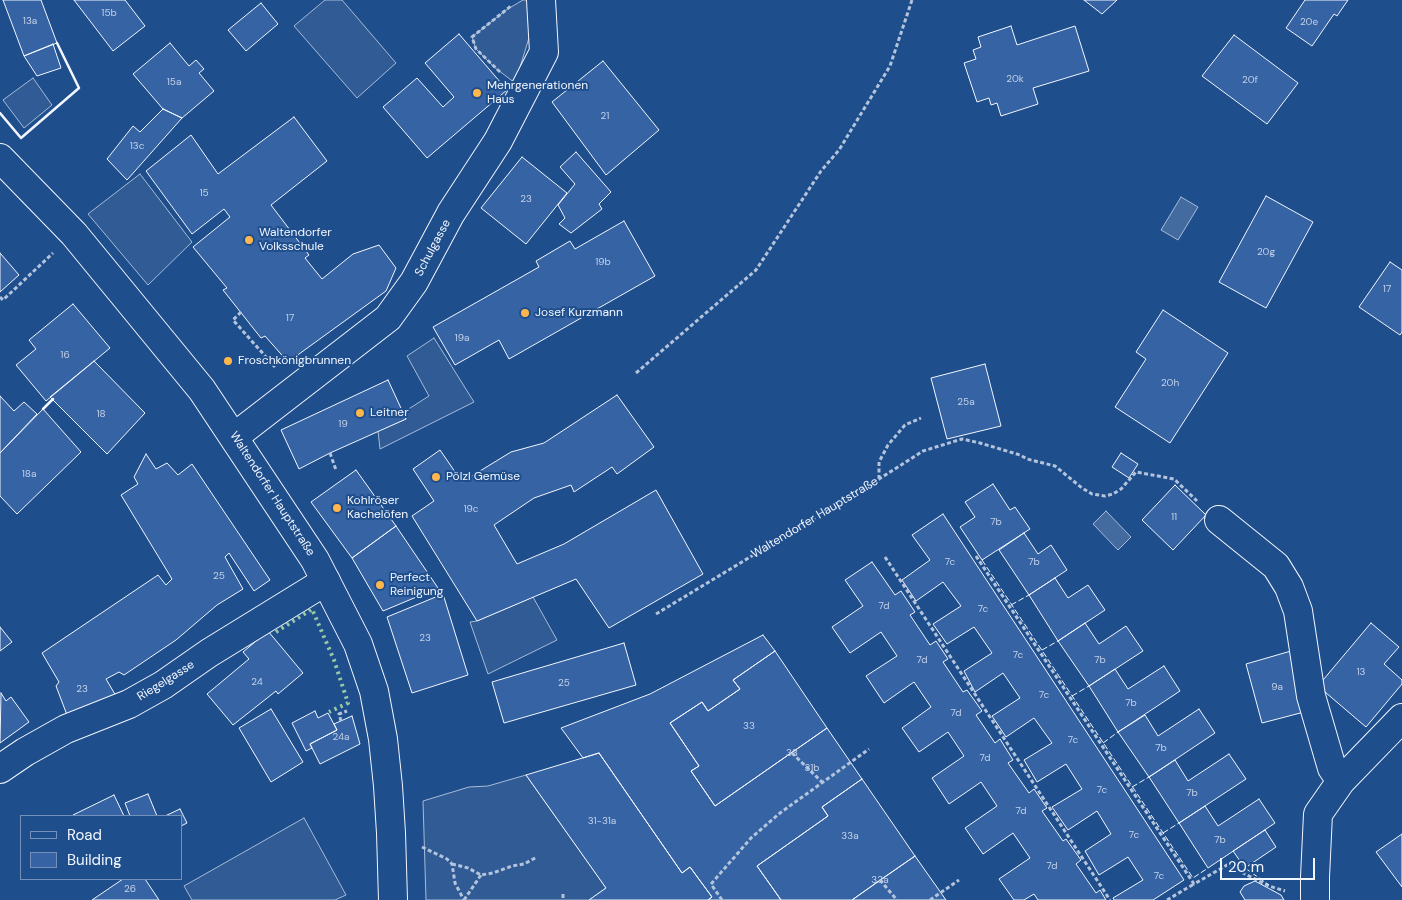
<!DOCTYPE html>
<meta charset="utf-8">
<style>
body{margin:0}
#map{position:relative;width:1402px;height:900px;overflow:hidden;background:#1f4e8c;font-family:"DM Sans",sans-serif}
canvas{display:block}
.legend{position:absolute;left:20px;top:815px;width:162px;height:65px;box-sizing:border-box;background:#1f4e8c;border:1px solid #7391ba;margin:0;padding:6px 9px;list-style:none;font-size:15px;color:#f2f6ff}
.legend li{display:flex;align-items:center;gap:10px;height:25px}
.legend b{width:25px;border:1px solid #7391ba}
.scale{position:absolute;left:1220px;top:858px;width:95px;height:22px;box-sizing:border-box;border:2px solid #f2f6ff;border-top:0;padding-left:6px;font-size:15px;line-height:18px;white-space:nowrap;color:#f2f6ff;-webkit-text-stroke:4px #1f4e8c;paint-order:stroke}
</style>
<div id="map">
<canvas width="1402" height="900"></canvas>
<ul class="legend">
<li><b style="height:6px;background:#1f4e8c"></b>Road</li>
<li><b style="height:14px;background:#3563a3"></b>Building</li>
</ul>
<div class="scale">20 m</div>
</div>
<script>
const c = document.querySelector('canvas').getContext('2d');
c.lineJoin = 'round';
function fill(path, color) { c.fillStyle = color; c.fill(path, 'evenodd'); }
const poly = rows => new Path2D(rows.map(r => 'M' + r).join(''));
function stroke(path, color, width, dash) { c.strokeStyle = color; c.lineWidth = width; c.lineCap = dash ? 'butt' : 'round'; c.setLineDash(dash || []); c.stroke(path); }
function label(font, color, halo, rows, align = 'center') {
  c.font = font + ' "DM Sans",sans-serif'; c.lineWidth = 4; c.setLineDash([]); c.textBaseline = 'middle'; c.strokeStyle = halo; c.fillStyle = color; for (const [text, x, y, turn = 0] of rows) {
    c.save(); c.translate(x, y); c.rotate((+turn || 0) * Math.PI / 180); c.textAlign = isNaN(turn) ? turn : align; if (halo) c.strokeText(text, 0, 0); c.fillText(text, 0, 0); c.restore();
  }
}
const built = poly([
 [325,0,342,0,396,63,357,98,294,26,325,0],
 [523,0,528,0,530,12,529,38,515,83,494,67,476,49,472,37,506,10,523,0],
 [33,78,52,105,24,128,3,100,33,78],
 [140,174,192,242,148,285,88,214,140,174],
 [434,338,474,402,380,449,378,431,406,419,407,410,429,396,407,356,434,338],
 [533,597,557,640,488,674,470,622,477,621,533,597],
 [526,775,606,888,589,900,426,900,423,801,469,787,488,786,526,775],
 [304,818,346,895,335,900,192,900,184,886,304,818]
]);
const water = poly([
 [1181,197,1198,207,1178,240,1161,230,1181,197],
 [1106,511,1131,537,1118,550,1093,524,1106,511]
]);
const building = poly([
 [3,0,41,0,57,43,24,56,3,0],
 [74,0,125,0,145,26,113,51,74,0],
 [1084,0,1117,0,1102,14,1084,0],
 [1305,0,1348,0,1337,16,1334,14,1312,46,1286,28,1305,0],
 [261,3,278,24,246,51,228,30,261,3],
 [1011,26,1017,45,1075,26,1089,71,1033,88,1038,104,1001,116,997,103,991,105,989,98,977,102,964,63,976,59,973,50,981,47,978,37,1011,26],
 [459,34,507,90,427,158,383,107,417,78,443,107,454,97,425,63,459,34],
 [1234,35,1298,83,1267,124,1202,76,1234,35],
 [170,43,189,66,196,60,204,69,199,73,214,91,182,118,163,109,133,74,170,43],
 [53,44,61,68,37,76,24,56,53,44],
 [603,61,659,130,606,175,552,102,603,61],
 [163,109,182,118,127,180,107,159,133,126,140,132,163,109],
 [294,117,327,161,271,205,309,255,305,258,322,279,353,254,379,245,396,268,386,291,288,362,265,336,261,338,223,290,227,288,193,247,230,217,224,209,192,234,146,171,191,135,218,174,294,117],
 [576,152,611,192,599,204,602,209,571,233,559,224,565,218,558,205,575,184,560,167,576,152],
 [522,157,567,193,526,244,481,208,522,157],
 [1266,196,1313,222,1266,308,1219,282,1266,196],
 [624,221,655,276,509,359,499,340,455,365,433,327,539,267,536,261,570,241,575,249,624,221],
 [0,253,19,275,0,292,0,253],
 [1390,262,1402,270,1402,332,1400,335,1359,307,1390,262],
 [73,304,110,348,46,401,16,365,36,349,29,340,73,304],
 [1163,310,1228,353,1170,443,1115,407,1146,359,1136,352,1163,310],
 [94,361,145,413,107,454,50,397,94,361],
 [985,364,1001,426,947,439,931,378,985,364],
 [388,380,406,419,330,453,299,469,281,430,388,380],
 [617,395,654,447,617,474,612,467,574,492,571,485,534,498,494,525,517,564,564,544,656,490,703,574,609,628,576,579,477,621,412,516,434,501,413,469,440,450,462,482,511,452,544,443,617,395],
 [0,396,14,411,24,402,37,414,0,453,0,396],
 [43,409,81,452,17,514,0,496,0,453,43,409],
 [1121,453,1138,464,1129,478,1112,467,1121,453],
 [146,454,156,469,167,463,178,475,192,464,270,580,254,591,229,553,225,557,243,589,217,605,176,640,124,675,119,672,106,679,116,696,67,715,56,686,59,682,42,653,158,575,166,585,172,579,121,495,138,484,134,477,146,454],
 [356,470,396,526,352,558,311,502,356,470],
 [993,484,1010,510,1015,507,1030,529,982,560,960,527,975,517,965,502,993,484],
 [1175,485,1206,515,1173,550,1142,520,1175,485],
 [943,514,1184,880,1153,900,1114,900,1113,898,1143,880,1128,857,1099,875,1085,851,1111,834,1097,811,1068,830,1052,807,1082,789,1066,764,1037,782,1024,760,1052,743,1034,718,1006,737,992,716,1020,698,1003,673,975,692,964,671,992,653,974,627,947,644,933,624,961,606,943,582,916,601,902,580,930,560,912,535,943,514],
 [396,526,438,588,383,611,352,558,396,526],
 [1024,533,1038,554,1051,545,1067,570,1029,595,999,550,1024,533],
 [872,562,895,595,901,591,915,612,910,615,930,645,936,641,948,659,943,662,963,692,967,690,982,711,976,715,995,743,1000,739,1013,760,1008,763,1029,793,1034,789,1047,808,1042,811,1063,841,1066,839,1081,860,1076,864,1096,893,1100,890,1106,900,1038,900,1034,894,1024,900,1014,900,999,879,1030,858,1013,833,983,854,965,828,997,806,981,782,949,804,932,778,964,756,948,732,919,752,902,728,931,707,914,682,884,703,866,676,897,656,881,632,850,653,832,627,863,606,845,580,872,562],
 [1055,578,1068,598,1088,585,1105,610,1058,641,1029,595,1055,578],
 [443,594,468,675,412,693,387,617,443,594],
 [1085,623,1099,644,1126,626,1143,651,1089,686,1058,641,1085,623],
 [1371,623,1399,647,1384,664,1402,680,1402,684,1366,727,1318,686,1371,623],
 [0,627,12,642,0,651,0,627],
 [268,631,303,673,278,694,276,691,233,725,207,694,249,659,243,652,268,631],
 [763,635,775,651,733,680,740,689,708,711,702,702,670,723,699,766,691,771,715,806,827,728,862,779,822,807,828,816,757,866,781,900,708,900,712,897,690,867,682,873,599,753,583,758,561,728,650,694,763,635],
 [624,643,636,685,504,723,492,682,624,643],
 [775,651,827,728,715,806,691,771,699,766,670,723,702,702,708,711,740,689,733,680,775,651],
 [1291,651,1308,711,1262,723,1246,664,1291,651],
 [1164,666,1180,691,1118,732,1089,686,1115,669,1128,689,1164,666],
 [1,693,6,701,11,697,29,722,0,743,1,693],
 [271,709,303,762,271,782,239,728,271,709],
 [1199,709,1215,733,1149,777,1118,732,1145,715,1158,736,1199,709],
 [315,711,318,718,328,713,337,730,310,744,312,748,306,751,292,723,315,711],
 [352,716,360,744,320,764,310,744,337,730,334,724,352,716],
 [599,753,682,873,690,867,712,897,708,900,589,900,606,888,526,775,599,753],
 [1229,754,1246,779,1179,823,1149,777,1175,760,1188,781,1229,754],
 [862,779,915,856,852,900,781,900,757,866,828,816,822,807,862,779],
 [148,794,157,816,130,816,125,803,148,794],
 [114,795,124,816,74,816,73,815,114,795],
 [1259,799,1275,823,1208,868,1179,823,1205,806,1218,826,1259,799],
 [180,809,187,823,181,826,181,816,165,816,180,809],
 [1265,830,1276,847,1245,868,1233,851,1265,830],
 [1402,834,1402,887,1376,852,1402,834],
 [915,856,946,900,852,900,880,880,915,856],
 [123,879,145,879,159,900,92,900,123,879],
 [1255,881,1281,895,1284,900,1245,900,1240,892,1244,886,1255,881]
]);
const path = poly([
 [500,72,476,49,472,37,511,6],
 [0,297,3,300,53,253],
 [241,312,233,320,275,367],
 [636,373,756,270,821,171,839,150,890,66,912,0],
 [330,453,336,470],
 [879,479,879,462,888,445,905,425,921,418],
 [976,556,1194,884,1227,865,1269,886,1285,891],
 [885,557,1110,900],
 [656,614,879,479,923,451,962,439,980,443,1020,455,1027,459,1055,466,1082,488,1092,494,1105,496,1113,494,1121,489,1136,472,1174,479,1197,501],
 [341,721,339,714,347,711],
 [792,753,822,782],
 [422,847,447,859,452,864,455,883,464,900],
 [452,864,468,868,481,875,493,873,512,866,524,864,537,857],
 [880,880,897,900],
 [563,894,563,900],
 [464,900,481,875],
 [722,900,711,884,751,838,780,813,869,749],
 [930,900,959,880],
 [1167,900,1194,884]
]);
const minor = poly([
 [234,437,388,318,414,282,451,213,498,141,544,52,541,0],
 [1219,520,1276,566,1289,587,1298,611,1311,696,1332,768,1341,781],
 [0,769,25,752,66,729,129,704,163,685,209,653,326,581],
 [1315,900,1315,877,1318,814,1341,781,1402,718]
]);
const major = poly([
 [0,158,74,234,202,390,315,560,358,644,374,691,383,739,388,786,391,833,393,900]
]);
const hedge = poly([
 [276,632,312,609,334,660,348,703,329,712]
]);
const fence = poly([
 [982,560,1193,878,1208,868],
 [1011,605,1029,595],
 [1042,650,1058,641],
 [1072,696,1089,686],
 [1103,743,1118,732],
 [1132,787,1149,777],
 [1163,833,1179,823],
 [1245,868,1269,885]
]);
const wall = poly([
 [0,113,21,138,79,88,57,43],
 [43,409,53,399]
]);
const markers = [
 [477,93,5,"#ffb74d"],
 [249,240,5,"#ffb74d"],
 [525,313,5,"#ffb74d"],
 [228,361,5,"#ffb74d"],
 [360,413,5,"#ffb74d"],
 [436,477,5,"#ffb74d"],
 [337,508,5,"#ffb74d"],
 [380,585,5,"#ffb74d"]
];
const numberNames = [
 ["15b",109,13],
 ["13a",30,21],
 ["20e",1309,22],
 ["20k",1015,79],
 ["20f",1250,80],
 ["15a",174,82],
 ["21",605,116],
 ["13c",137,146],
 ["15",204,193],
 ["23",526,199],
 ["20g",1266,252],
 ["19b",603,262],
 ["17",1387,289],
 ["17",290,318],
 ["19a",462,338],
 ["16",65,355],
 ["20h",1170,383],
 ["25a",966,402],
 ["18",101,414],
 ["19",343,424],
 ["18a",29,474],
 ["19c",471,509],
 ["11",1174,517],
 ["7b",996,522],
 ["7c",950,562],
 ["7b",1034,562],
 ["25",219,576],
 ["7d",884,606],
 ["7c",983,609],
 ["23",425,638],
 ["7c",1018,655],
 ["7d",922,660],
 ["7b",1100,660],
 ["13",1361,672],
 ["24",257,682],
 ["25",564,683],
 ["9a",1277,687],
 ["23",82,689],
 ["7c",1044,695],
 ["7b",1131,703],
 ["7d",956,713],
 ["33",749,726],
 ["24a",341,737],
 ["7c",1073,740],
 ["7b",1161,748],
 ["33",792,753],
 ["7d",985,758],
 ["31b",812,768],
 ["7c",1102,790],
 ["7b",1192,793],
 ["7d",1021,811],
 ["31-31a",602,821],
 ["7c",1134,835],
 ["33a",850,836],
 ["7b",1220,840],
 ["7d",1052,866],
 ["7c",1159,876],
 ["33a",880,880],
 ["26",130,889]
];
const poiNames = [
 ["Mehrgenerationen",487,86],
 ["Haus",487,100],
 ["Waltendorfer",259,233],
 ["Volksschule",259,247],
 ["Josef Kurzmann",535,313],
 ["Froschkönigbrunnen",238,361],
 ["Leitner",370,413],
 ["Pölzl Gemüse",446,477],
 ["Kohlröser",347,501],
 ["Kachelöfen",347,515],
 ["Perfect",390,578],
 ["Reinigung",390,592]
];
const streetNames = [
 ["Schulgasse",433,248,-62],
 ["Waltendorfer Hauptstraße",272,494,57],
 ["Waltendorfer Hauptstraße",815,518,-31],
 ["Riegelgasse",166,681,-32]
];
fill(built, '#305b95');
stroke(built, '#a8bbd7', 1);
fill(water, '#446ba0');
stroke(water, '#a8bbd7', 1);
fill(building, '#3563a3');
stroke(building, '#f2f6ff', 1);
stroke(minor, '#f2f6ff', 30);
stroke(major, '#f2f6ff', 30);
stroke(path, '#b3c4dc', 3, [4, 2.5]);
stroke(minor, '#1f4e8c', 28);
stroke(major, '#1f4e8c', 28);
stroke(hedge, '#97c8a6', 4, [2.5, 4]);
stroke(fence, '#f2f6ff', 1, [6, 2.5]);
stroke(wall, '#f2f6ff', 2.5);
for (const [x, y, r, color] of markers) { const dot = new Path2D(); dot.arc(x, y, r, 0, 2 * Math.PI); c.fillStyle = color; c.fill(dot); stroke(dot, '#1f4e8c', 2); }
label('10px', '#c3d1e8', null, numberNames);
label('12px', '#f2f6ff', '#1f4e8c', poiNames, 'left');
label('12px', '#f2f6ff', '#1f4e8c', streetNames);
</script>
